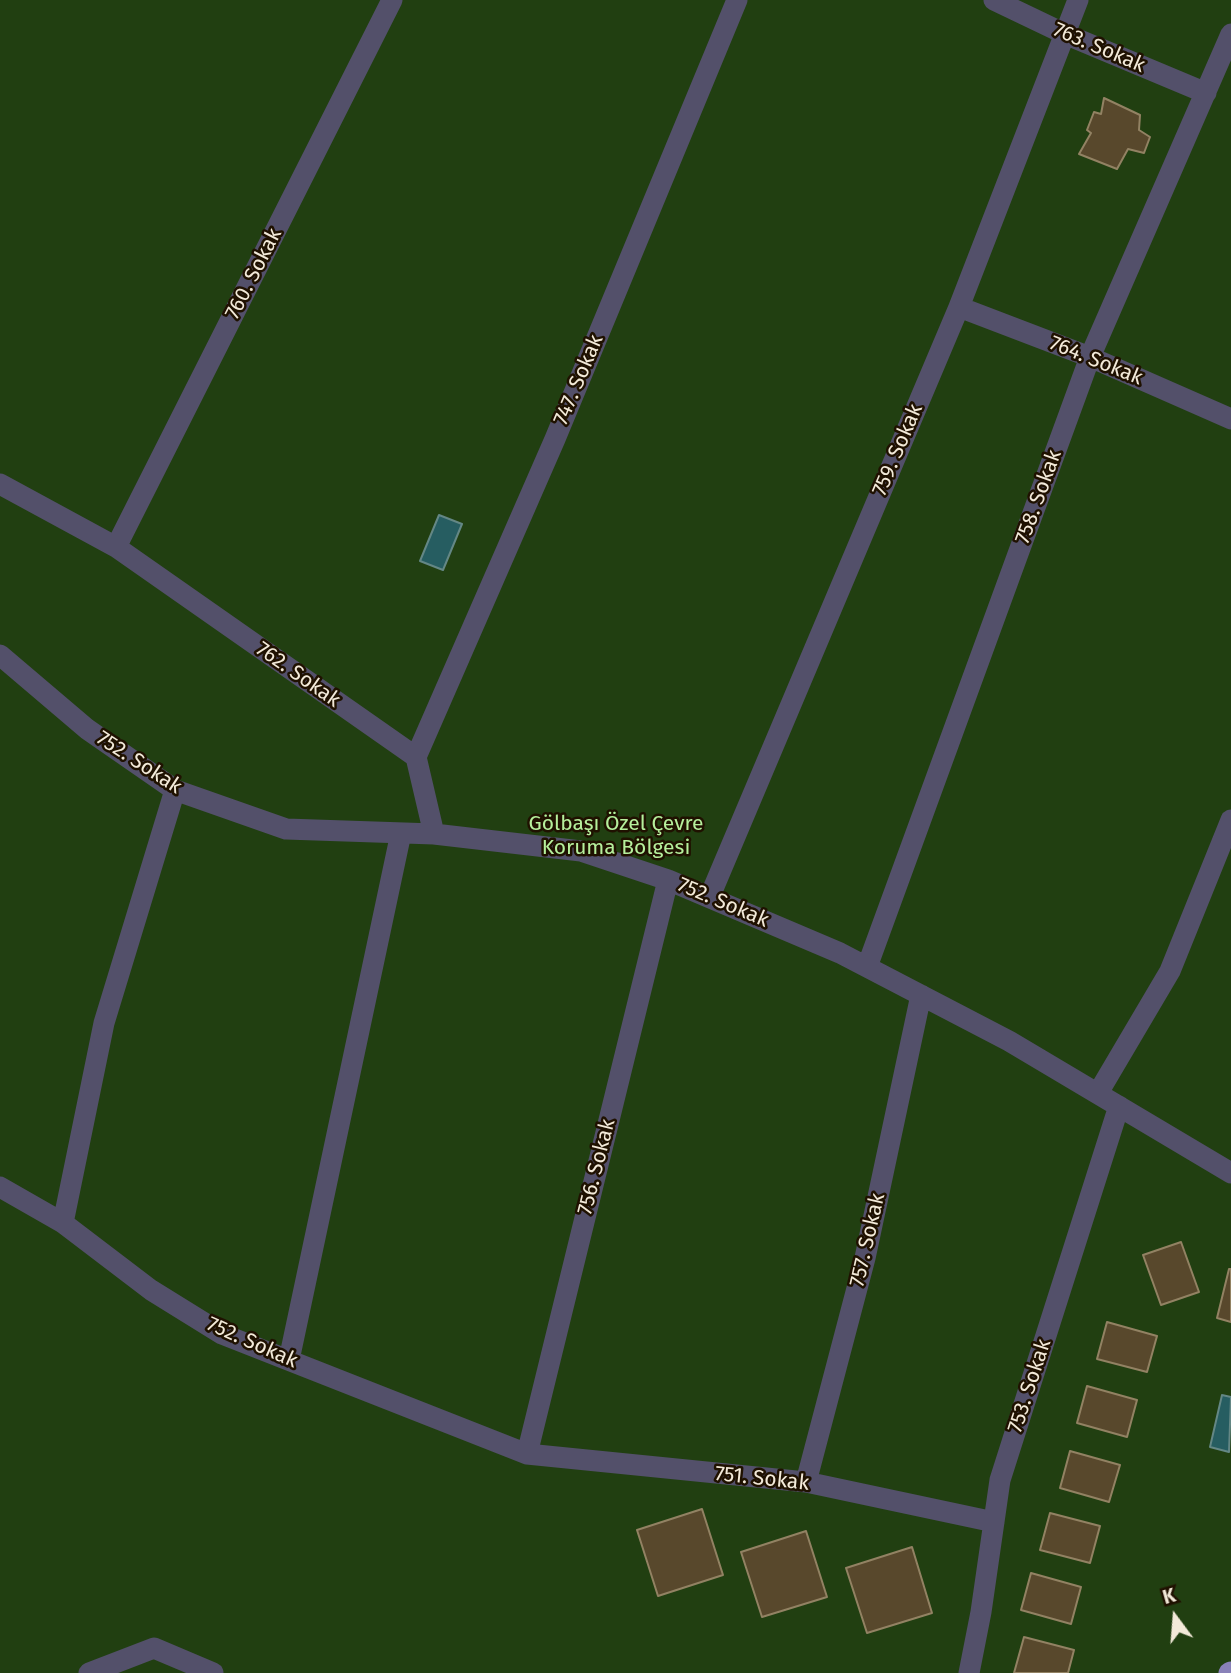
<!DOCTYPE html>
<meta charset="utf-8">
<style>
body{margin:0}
#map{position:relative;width:1231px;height:1673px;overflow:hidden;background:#281b00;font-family:"Fira Sans",sans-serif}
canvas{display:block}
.north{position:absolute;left:1140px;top:1582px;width:70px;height:70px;-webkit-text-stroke:5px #1f1100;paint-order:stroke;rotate:344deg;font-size:19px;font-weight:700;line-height:28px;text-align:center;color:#f3ead9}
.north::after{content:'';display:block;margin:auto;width:24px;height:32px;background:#f3ead9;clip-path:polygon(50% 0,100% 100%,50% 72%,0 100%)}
</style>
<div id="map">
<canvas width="1231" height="1673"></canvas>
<div class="north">K</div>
</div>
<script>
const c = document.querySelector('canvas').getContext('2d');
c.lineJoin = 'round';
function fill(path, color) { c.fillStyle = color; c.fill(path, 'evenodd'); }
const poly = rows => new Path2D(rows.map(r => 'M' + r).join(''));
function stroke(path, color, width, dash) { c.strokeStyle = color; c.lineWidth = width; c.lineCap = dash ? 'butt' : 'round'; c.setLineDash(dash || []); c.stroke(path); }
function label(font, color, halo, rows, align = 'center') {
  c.font = font + ' "Fira Sans",sans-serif'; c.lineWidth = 5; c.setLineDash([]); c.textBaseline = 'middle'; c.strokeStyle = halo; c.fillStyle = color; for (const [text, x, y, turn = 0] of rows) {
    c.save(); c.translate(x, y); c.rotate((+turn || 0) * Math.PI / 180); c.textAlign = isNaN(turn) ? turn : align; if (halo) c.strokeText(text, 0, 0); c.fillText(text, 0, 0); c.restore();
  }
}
const green = poly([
 [0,0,1231,0,1231,1673,0,1673]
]);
const water = poly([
 [439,515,462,524,443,570,420,561,439,515],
 [1222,1395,1231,1397,1229,1452,1210,1447,1222,1395]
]);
const building = poly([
 [1104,98,1140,115,1139,130,1150,137,1144,153,1128,149,1117,169,1079,154,1091,133,1087,130,1094,112,1101,114,1104,98],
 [1181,1242,1199,1292,1161,1305,1143,1255,1181,1242],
 [1229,1269,1231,1269,1231,1322,1217,1318,1229,1269],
 [1107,1322,1157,1336,1147,1372,1097,1359,1107,1322],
 [1087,1386,1137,1400,1127,1437,1077,1423,1087,1386],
 [1070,1451,1120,1465,1109,1502,1060,1488,1070,1451],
 [702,1509,723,1575,658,1596,637,1530,702,1509],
 [1050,1513,1100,1526,1090,1563,1040,1550,1050,1513],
 [806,1531,827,1597,762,1617,741,1552,806,1531],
 [912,1547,932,1613,867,1633,846,1568,912,1547],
 [1031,1573,1081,1587,1071,1624,1021,1610,1031,1573],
 [1024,1637,1074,1650,1068,1673,1014,1673,1024,1637]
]);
const minor = poly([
 [994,0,1065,34,1206,93],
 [959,307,1090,357,1231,419],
 [0,484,116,547,416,757,434,834],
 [116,547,392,0],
 [0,655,87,729,175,790,286,829,434,834,581,851,668,880,840,953,1009,1041,1231,1173],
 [416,757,555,439,737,0],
 [710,896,959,307,1078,0],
 [867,967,1090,357,1231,34],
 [1098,1093,1170,971,1231,820],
 [0,1187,63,1223,151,1290,222,1334,527,1454,806,1482,994,1522],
 [63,1223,104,1023,175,790],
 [289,1360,401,833],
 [527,1454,668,880],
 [806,1482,865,1258,921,995],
 [89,1673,154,1648,213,1673],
 [969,1673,981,1612,1000,1480,1119,1106]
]);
const major = poly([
 [1229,1673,1231,1672]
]);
const streetNames = [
 ["763. Sokak",1099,48,23],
 ["760. Sokak",254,274,-63],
 ["764. Sokak",1096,361,22],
 ["747. Sokak",579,380,-67],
 ["759. Sokak",898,450,-67],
 ["758. Sokak",1039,497,-70],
 ["762. Sokak",298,675,35],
 ["752. Sokak",139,763,33],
 ["752. Sokak",723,903,23],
 ["756. Sokak",597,1167,-76],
 ["757. Sokak",868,1240,-77],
 ["752. Sokak",252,1343,24],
 ["753. Sokak",1030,1386,-72],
 ["751. Sokak",762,1479,6]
];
const parkNames = [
 ["Gölbaşı Özel Çevre",616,824],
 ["Koruma Bölgesi",616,848]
];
fill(green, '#213f11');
fill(water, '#265d61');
stroke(water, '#648785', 2);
fill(building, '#58482c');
stroke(building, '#928263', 2);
stroke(minor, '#53506a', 21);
stroke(major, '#8981b8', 21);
label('21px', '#f3ead9', '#1f1100', streetNames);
label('21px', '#b6f09c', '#1f1100', parkNames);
</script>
